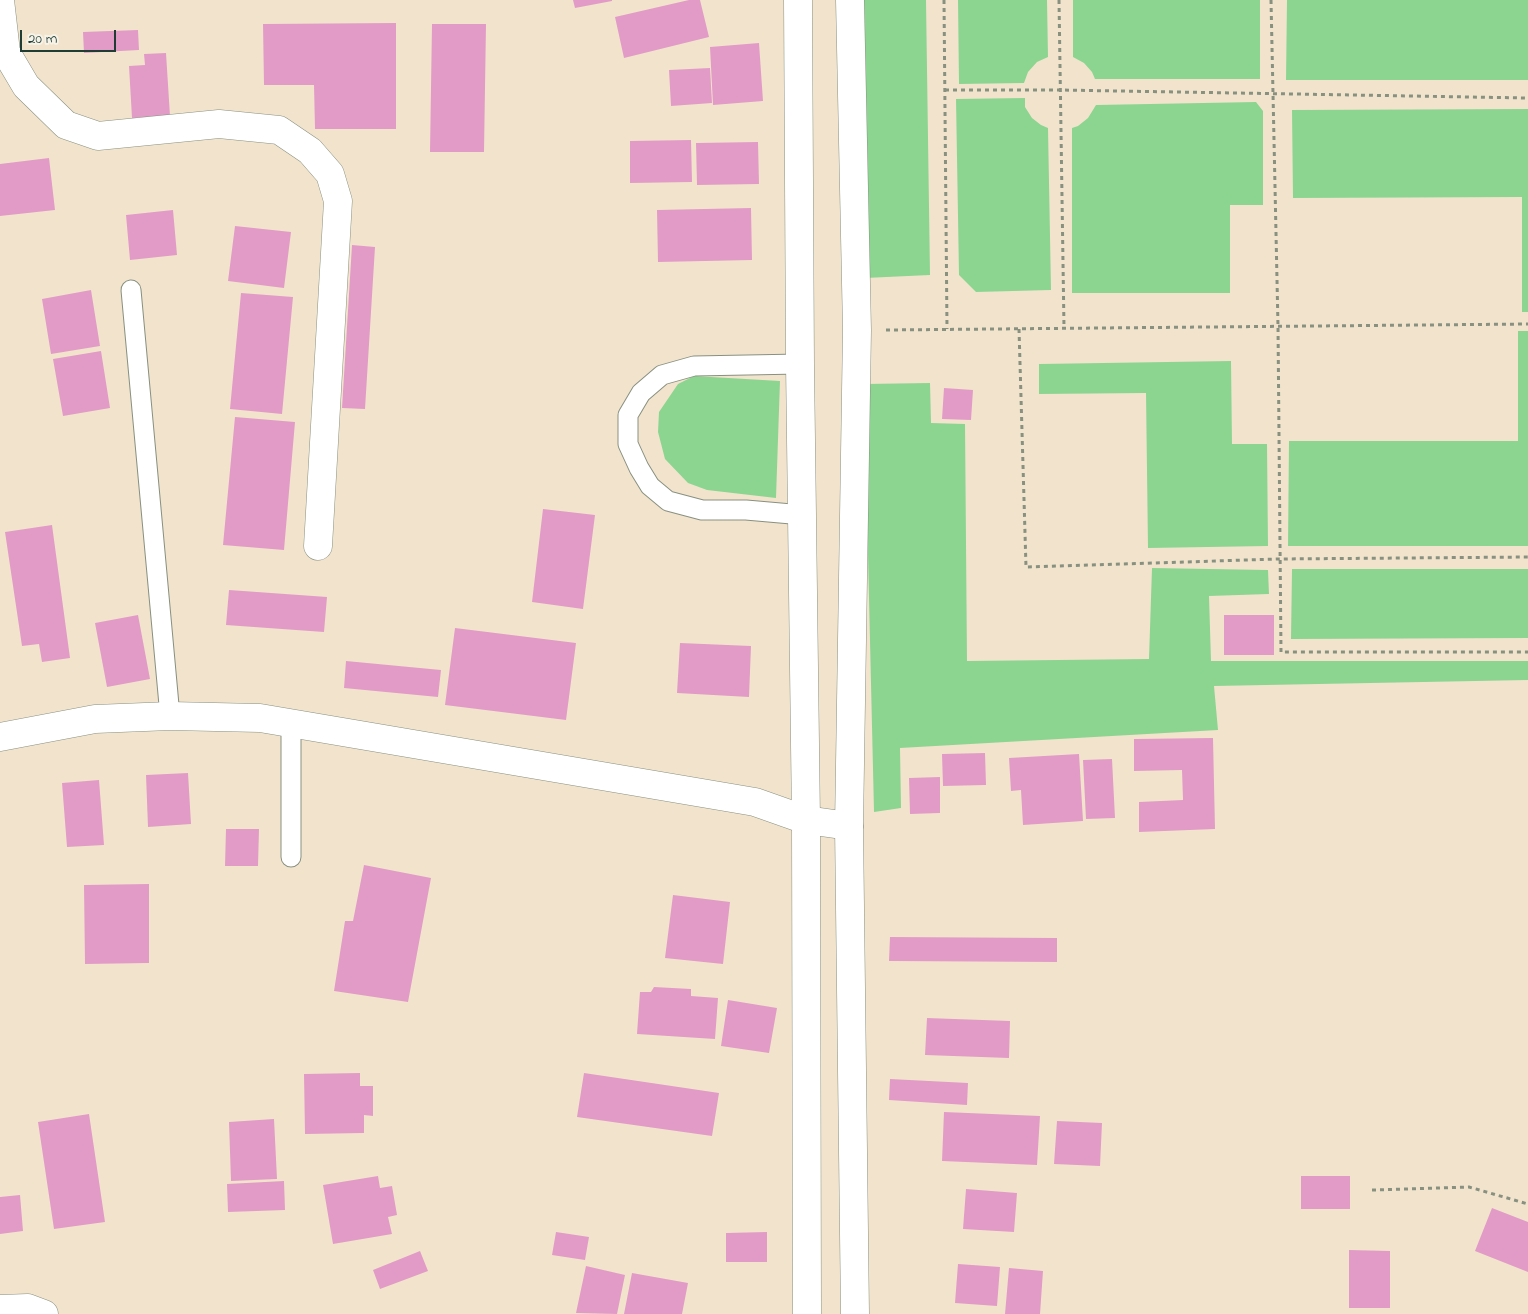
<!DOCTYPE html>
<style>
body{margin:0}
#map{position:relative;width:1528px;height:1314px;overflow:hidden;background:#f2e4cc;font-family:"Indie Flower",sans-serif}
canvas{display:block}
.scale{position:absolute;left:20px;top:30px;width:96px;height:22px;box-sizing:border-box;border:2px solid #1f3d34;border-top:0;padding-left:6px;font-size:15px;line-height:18px;white-space:nowrap;color:#1f3d34;-webkit-text-stroke:4px #f7f3e8;paint-order:stroke}
</style>
<div id="map">
<canvas width="1528" height="1314"></canvas>
<div class="scale">20 m</div>
</div>
<script>
const c = document.querySelector('canvas').getContext('2d');
c.lineJoin = 'round';
function fill(path, color) { c.fillStyle = color; c.fill(path, 'evenodd'); }
const poly = rows => new Path2D(rows.map(r => 'M' + r).join(''));
function stroke(path, color, width, dash) { c.strokeStyle = color; c.lineWidth = width; c.lineCap = dash ? 'butt' : 'round'; c.setLineDash(dash || []); c.stroke(path); }
const green = poly([
 [859,0,926,0,930,275,865,278],
 [958,0,1047,0,1048,57,1037,62,1028,72,1024,83,959,84],
 [1073,0,1260,0,1260,79,1095,79,1092,72,1084,63,1073,57],
 [1287,0,1528,0,1528,80,1286,80],
 [1025,98,1025,107,1032,118,1041,125,1048,128,1051,290,976,292,959,275,956,99],
 [1256,102,1263,111,1263,205,1230,205,1230,293,1072,293,1072,128,1078,126,1088,118,1096,105],
 [1528,109,1528,312,1522,312,1522,197,1293,198,1292,110],
 [1518,331,1528,331,1528,546,1288,546,1289,441,1518,441],
 [1231,361,1232,444,1267,444,1268,546,1148,548,1146,393,1039,394,1039,364],
 [694,376,780,381,776,498,707,490,688,483,665,459,658,432,659,412,678,384],
 [930,383,931,423,965,424,967,661,1149,659,1152,568,1268,570,1269,594,1209,596,1211,661,1528,661,1528,680,1214,686,1218,730,900,748,901,808,874,812,864,384],
 [1292,569,1528,569,1528,638,1291,639]
]);
const building = poly([
 [573,0,612,0,612,1,575,8],
 [689,0,700,0,709,37,624,58,615,17],
 [396,23,396,129,315,129,314,85,264,85,263,24],
 [432,24,486,24,484,152,430,152],
 [138,30,139,50,84,53,83,32],
 [759,43,763,101,713,105,710,47],
 [166,53,170,116,132,118,129,66,145,65,144,54],
 [710,68,712,103,671,106,669,70],
 [691,140,692,182,630,183,630,141],
 [758,142,759,184,697,185,696,143],
 [49,158,55,210,0,216,0,164],
 [751,208,752,260,658,262,657,210],
 [173,210,177,255,130,260,126,215],
 [235,226,291,232,284,288,228,281],
 [352,245,375,247,365,409,342,408],
 [91,290,100,346,51,354,42,299],
 [241,293,293,297,282,414,230,409],
 [101,351,110,408,63,416,53,359],
 [944,388,973,390,971,420,942,419],
 [235,417,295,422,284,550,223,545],
 [543,509,595,515,583,609,532,602],
 [52,525,70,658,42,662,39,644,22,646,5,532],
 [229,590,327,597,324,632,226,625],
 [138,615,150,679,107,687,95,623],
 [1224,615,1274,615,1274,655,1224,655],
 [455,628,576,643,566,720,445,705],
 [680,643,751,646,749,697,677,693],
 [346,661,441,670,438,697,344,688],
 [1213,738,1215,829,1139,832,1139,802,1183,800,1182,770,1134,771,1134,739],
 [985,753,986,785,943,786,942,754],
 [1079,754,1083,821,1023,825,1021,790,1011,791,1009,758],
 [1112,759,1115,818,1086,819,1083,760],
 [188,773,191,824,148,827,146,775],
 [940,777,940,813,910,814,909,778],
 [99,780,104,845,67,847,62,783],
 [226,829,259,829,258,866,225,866],
 [364,865,431,878,408,1002,334,991,345,921,353,921],
 [149,884,149,963,85,964,84,885],
 [673,895,730,902,723,964,665,958],
 [890,937,1057,938,1057,962,889,961],
 [654,987,691,989,691,996,718,998,715,1039,637,1034,640,992,651,992],
 [728,1000,777,1008,769,1053,721,1046],
 [927,1018,1010,1021,1009,1058,925,1055],
 [360,1073,360,1086,373,1086,373,1116,364,1115,364,1133,305,1134,304,1074],
 [584,1073,719,1093,712,1136,577,1117],
 [890,1079,968,1083,967,1105,889,1100],
 [944,1112,1040,1116,1037,1165,942,1161],
 [89,1114,105,1222,54,1229,38,1122],
 [274,1119,277,1179,231,1181,229,1122],
 [1057,1121,1102,1123,1100,1166,1054,1164],
 [378,1176,380,1188,392,1186,397,1215,388,1217,392,1234,333,1244,323,1185],
 [1301,1176,1350,1176,1350,1209,1301,1209],
 [284,1181,285,1210,228,1212,227,1184],
 [966,1189,1017,1193,1014,1232,963,1229],
 [20,1195,23,1231,0,1234,0,1197],
 [1492,1208,1528,1222,1528,1272,1475,1251],
 [556,1232,589,1237,585,1260,552,1255],
 [767,1232,767,1262,726,1262,726,1233],
 [1349,1250,1390,1251,1390,1308,1349,1308],
 [420,1251,428,1271,380,1289,373,1270],
 [958,1264,1000,1267,997,1306,955,1303],
 [586,1266,625,1275,617,1314,576,1313],
 [1009,1268,1043,1271,1040,1314,1005,1314],
 [632,1273,688,1283,682,1314,624,1314]
]);
const path = poly([
 [944,0,947,329],
 [1059,0,1064,328],
 [1271,0,1278,326,1281,652,1528,652],
 [945,90,1060,90,1528,98],
 [1019,329,1026,567,1279,559,1528,557],
 [886,330,1528,324],
 [1372,1190,1469,1187,1528,1204]
]);
const service = poly([
 [131,290,170,716],
 [800,364,694,366,662,375,641,393,628,415,628,444,639,468,650,486,668,501,702,510,746,510,803,515],
 [291,857,291,723]
]);
const minor = poly([
 [0,0,6,52,26,86,66,125,98,136,219,124,279,130,310,151,330,174,338,201,318,546],
 [0,737,95,719,170,716,260,718,755,802,806,820,849,826],
 [0,1309,28,1308,44,1314]
]);
const tertiary = poly([
 [798,0,800,364,806,820,807,1314],
 [850,0,857,330,849,826,855,1314]
]);
fill(green, '#8cd591');
fill(building, '#e29bc7');
stroke(service, '#889080', 21);
stroke(minor, '#889080', 29);
stroke(tertiary, '#889080', 29);
stroke(path, '#889080', 3, [4, 4]);
stroke(service, '#fff', 19);
stroke(minor, '#fff', 28);
stroke(tertiary, '#fff', 28);
</script>
